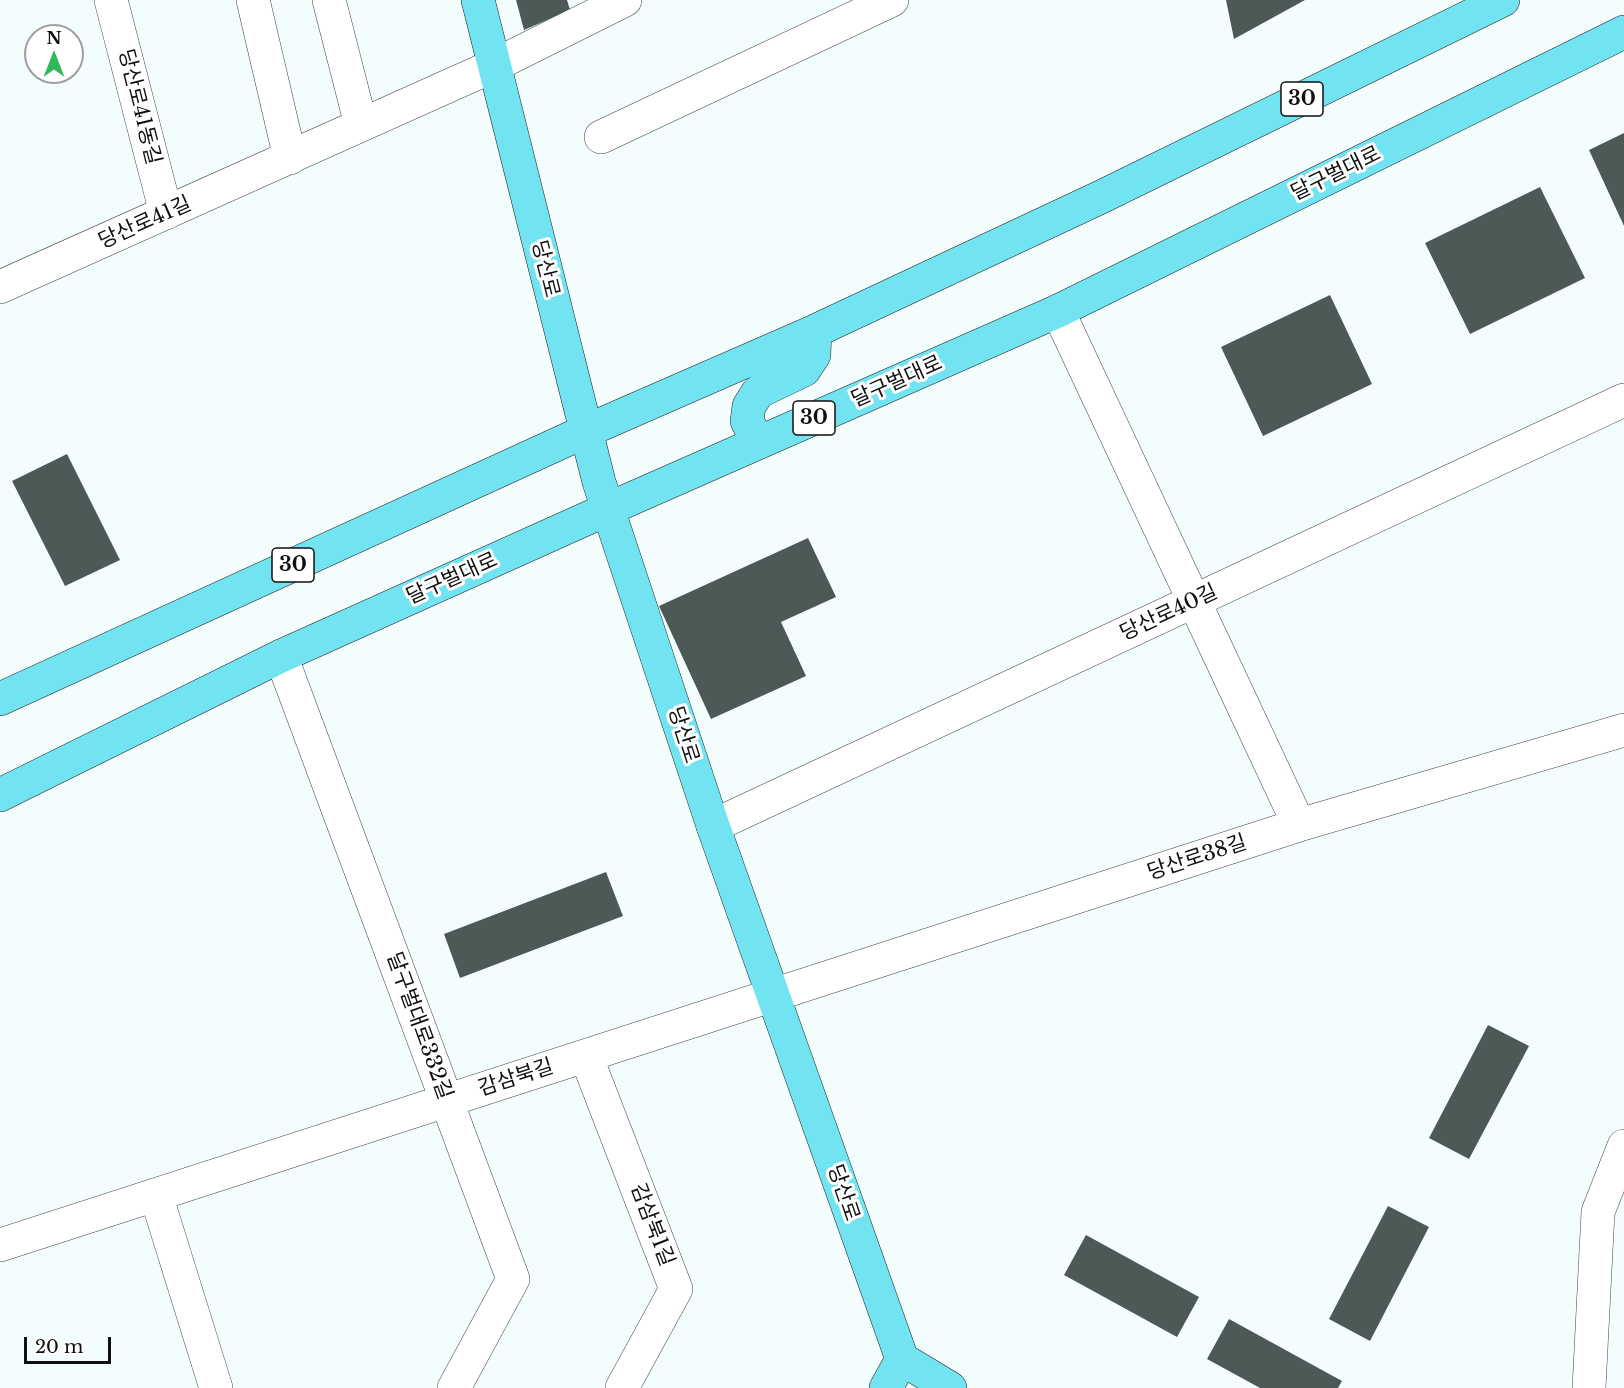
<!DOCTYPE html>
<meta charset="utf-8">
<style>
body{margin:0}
#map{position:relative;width:1624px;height:1388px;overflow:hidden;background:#f4fdfe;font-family:"Libre Baskerville",serif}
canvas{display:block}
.north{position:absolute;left:24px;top:24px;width:60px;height:60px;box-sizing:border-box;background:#fff;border:2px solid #9f9f9f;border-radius:50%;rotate:0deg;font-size:16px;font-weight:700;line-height:24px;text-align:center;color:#101010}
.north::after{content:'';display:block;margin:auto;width:21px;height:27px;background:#2fb959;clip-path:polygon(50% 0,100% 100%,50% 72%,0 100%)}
.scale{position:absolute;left:24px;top:1337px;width:87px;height:27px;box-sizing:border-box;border:3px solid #101010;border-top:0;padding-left:8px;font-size:18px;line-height:21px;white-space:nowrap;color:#101010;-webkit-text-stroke:4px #fff;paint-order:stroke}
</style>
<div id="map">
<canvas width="1624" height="1388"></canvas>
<div class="north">N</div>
<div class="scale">20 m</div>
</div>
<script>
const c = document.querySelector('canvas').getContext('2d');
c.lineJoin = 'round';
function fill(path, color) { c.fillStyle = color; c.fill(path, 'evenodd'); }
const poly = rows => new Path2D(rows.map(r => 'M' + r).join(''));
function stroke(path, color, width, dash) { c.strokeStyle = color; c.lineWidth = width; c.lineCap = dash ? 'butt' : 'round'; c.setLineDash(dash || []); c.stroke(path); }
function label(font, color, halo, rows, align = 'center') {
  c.font = font + ' "Libre Baskerville","Noto Sans KR",serif'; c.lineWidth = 6; c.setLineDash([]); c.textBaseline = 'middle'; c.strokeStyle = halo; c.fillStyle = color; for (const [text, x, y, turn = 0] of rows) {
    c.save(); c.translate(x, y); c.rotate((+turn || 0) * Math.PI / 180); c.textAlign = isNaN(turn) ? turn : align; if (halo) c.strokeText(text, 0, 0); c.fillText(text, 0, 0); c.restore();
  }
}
const building = poly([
 [516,0,567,0,570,10,524,30],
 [1226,0,1305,0,1234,39],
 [1624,133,1624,226,1589,150],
 [1540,187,1585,278,1470,334,1425,243],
 [1330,295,1372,384,1263,436,1221,347],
 [67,454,120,560,65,586,12,481],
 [808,538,836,597,781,622,806,676,711,719,659,606],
 [606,872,623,916,460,978,444,934],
 [1488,1025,1529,1046,1469,1159,1429,1138],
 [1388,1206,1429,1227,1370,1341,1329,1319],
 [1086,1235,1199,1297,1177,1337,1064,1275],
 [1229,1319,1342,1381,1338,1388,1260,1388,1207,1359]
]);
const minor = poly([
 [111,0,166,213],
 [253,0,290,158],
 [329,0,361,125],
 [601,137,892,0],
 [0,287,493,66,625,0],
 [1058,311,1299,825],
 [281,656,513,1279,454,1388],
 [713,826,1624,400],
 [586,1056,676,1289,622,1388],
 [156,1195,216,1388],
 [0,1245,1299,825,1624,730],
 [1589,1388,1598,1212,1624,1146]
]);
const major = poly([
 [478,0,599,482,713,826,902,1359,886,1388],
 [758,442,747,421,749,406,758,392,804,370,814,355,815,331],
 [0,699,586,431,815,331,1101,197,1503,0],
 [0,795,281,656,608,509,1058,311,1624,32],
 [902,1359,950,1388]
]);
const shields = [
 [1302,99,42],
 [814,418,42],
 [293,565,42]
];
const shieldNames = [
 ["30",1302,99],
 ["30",814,418],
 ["30",293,565]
];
const streetNames = [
 ["당산로41동길",139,107,76],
 ["달구벌대로",1336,174,-26],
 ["당산로41길",145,223,-24],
 ["당산로",545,269,76],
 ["달구벌대로",897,382,-24],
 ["달구벌대로",452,579,-24],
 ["당산로40길",1169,613,-25],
 ["당산로",683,735,72],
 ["당산로38길",1197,858,-18],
 ["달구벌대로332길",419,1026,70],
 ["감삼북길",516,1078,-18],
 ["당산로",843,1193,71],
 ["감삼북1길",652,1225,69]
];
fill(building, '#4d5956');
stroke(minor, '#434343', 34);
stroke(major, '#212121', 34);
stroke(minor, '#fff', 33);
stroke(major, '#72e3f0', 33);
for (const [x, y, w] of shields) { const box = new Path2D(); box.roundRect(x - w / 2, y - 17, w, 34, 4.5); c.fillStyle = '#fff'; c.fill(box); stroke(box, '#101010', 1.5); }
label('bold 20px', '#101010', null, shieldNames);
label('21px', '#101010', '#fff', streetNames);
</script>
